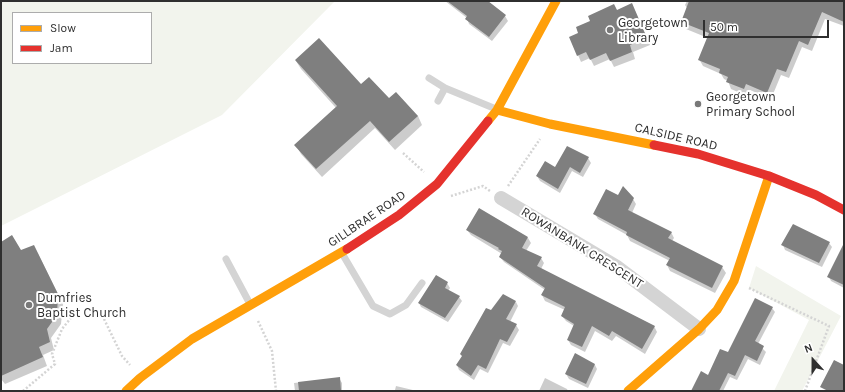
<!DOCTYPE html>
<style>
body{margin:0}
#map{position:relative;width:845px;height:392px;overflow:hidden;background:#fff;font-family:Karla,sans-serif}
canvas{display:block}
.frame{position:absolute;inset:0;border:2px solid #2f2f2f;pointer-events:none}
.legend{position:absolute;left:12px;top:12px;width:140px;height:52px;box-sizing:border-box;background:#fff;border:1px solid #acacac;margin:0;padding:5px 7px;list-style:none;font-size:12px;color:#2f2f2f}
.legend li{display:flex;align-items:center;gap:8px;height:20px}
.legend b{width:20px;border:1px solid #acacac}
.north{position:absolute;left:793px;top:340px;width:40px;height:40px;-webkit-text-stroke:3px #fff;paint-order:stroke;rotate:339deg;font-size:11px;font-weight:700;line-height:16px;text-align:center;color:#2f2f2f}
.north::after{content:'';display:block;margin:auto;width:14px;height:18px;background:#2f2f2f;clip-path:polygon(50% 0,100% 100%,50% 72%,0 100%)}
.scale{position:absolute;left:703px;top:20px;width:126px;height:18px;box-sizing:border-box;border:2px solid #2f2f2f;border-top:0;padding-left:5px;font-size:12px;line-height:14px;white-space:nowrap;color:#2f2f2f;-webkit-text-stroke:3px #fff;paint-order:stroke}
</style>
<div id="map">
<canvas width="845" height="392"></canvas>
<div class="frame"></div>
<ul class="legend">
<li><b style="height:5px;background:#ff9f0a"></b>Slow</li>
<li><b style="height:5px;background:#e5322d"></b>Jam</li>
</ul>
<div class="north">N</div>
<div class="scale">50 m</div>
</div>
<script>
const c = document.querySelector('canvas').getContext('2d');
c.lineJoin = 'round';
function fill(path, color) { c.fillStyle = color; c.fill(path, 'evenodd'); }
const poly = rows => new Path2D(rows.map(r => 'M' + r).join(''));
function stroke(path, color, width, dash) { c.strokeStyle = color; c.lineWidth = width; c.lineCap = dash ? 'butt' : 'round'; c.setLineDash(dash || []); c.stroke(path); }
function label(font, color, halo, rows, align = 'center') {
  c.font = font + ' Karla,sans-serif'; c.lineWidth = 4; c.setLineDash([]); c.textBaseline = 'middle'; c.strokeStyle = halo; c.fillStyle = color; for (const [text, x, y, turn = 0] of rows) {
    c.save(); c.translate(x, y); c.rotate((+turn || 0) * Math.PI / 180); c.textAlign = isNaN(turn) ? turn : align; if (halo) c.strokeText(text, 0, 0); c.fillText(text, 0, 0); c.restore();
  }
}
const green = poly([
 [1,1,335,1,222,115,1,226],
 [13,13,151,13,151,63,13,63],
 [756,266,841,316,802,391,774,391,809,320,749,288]
]);
const shadow = poly([
 [445,1,486,1,505,16,508,21,492,41,469,24,467,18],
 [687,1,844,1,844,26,825,19,812,51,802,47,789,78,781,75,771,99,750,90,747,96,731,89,728,81,724,79,721,74,703,66,699,59,708,38,686,29,682,22,687,8,685,5],
 [617,11,635,11,650,45,633,52,635,59,614,67,610,59,594,66,590,58,581,62,578,55],
 [296,61,361,86,389,100,418,116,422,125,395,150,375,128,322,177,301,154,296,145,336,108,301,69],
 [588,158,591,163,583,177,572,171,560,193,540,181,537,176,556,168],
 [619,197,633,199,636,204,632,213,671,232,674,238,672,241,722,267,726,273,715,293,670,271,667,265,670,261,630,241,627,235,598,219,595,214],
 [467,230,528,238,531,243,526,251,541,258,544,263,541,269,654,326,657,332,645,354,616,336,612,341,595,331,585,352,571,345,568,340,574,326,566,321,562,316,565,310,545,301,542,295,545,290,504,262,500,257,502,254,471,235],
 [1,243,20,252,38,254,63,304,61,324,51,338,54,350,43,355,47,366,5,384,1,379],
 [829,243,832,247,822,267,785,250,783,245],
 [844,263,844,288,831,281,829,277],
 [447,283,450,288,448,291,459,297,462,301,448,322,421,307,419,303],
 [516,302,518,306,510,322,516,325,519,330,510,346,503,343,488,373,480,369,474,380,459,370,457,365,492,311],
 [772,308,775,312,758,344,766,352,760,365,748,359,737,380,730,377,723,391,696,391],
 [575,354,595,365,597,369,588,388,569,379,566,374],
 [339,378,342,383,342,391,295,391,294,383],
 [545,378,567,389,568,391,539,391],
 [396,386,417,391,362,391,395,390]
]);
const building = poly([
 [447,1,488,1,506,15,489,37,465,19,467,16],
 [689,1,844,1,844,22,822,12,808,45,799,41,786,72,777,69,767,93,746,84,744,89,726,82,728,77,719,73,720,69,698,60,709,33,681,22],
 [632,3,647,38,630,45,632,52,610,61,606,53,590,60,586,52,577,56,569,37,578,33,576,27,590,21,588,16,614,4,617,10],
 [319,38,361,84,369,77,389,98,396,92,418,116,389,142,370,121,316,169,294,145,337,106,295,60],
 [567,146,589,157,580,173,570,167,558,189,536,176,545,161,555,167],
 [623,186,634,198,628,210,672,232,668,238,723,266,712,288,666,265,670,258,626,235,627,232,593,214,606,189,618,195],
 [479,208,528,237,522,248,542,257,537,266,655,326,642,349,612,331,609,336,592,326,582,347,567,340,574,324,561,316,565,307,541,295,545,288,499,257,502,251,498,249,499,248,466,230],
 [793,224,830,242,819,263,781,245],
 [12,235,21,250,34,245,58,294,57,315,47,329,50,342,39,347,43,357,1,376,1,242],
 [844,243,844,285,827,277],
 [436,275,448,282,445,288,460,296,445,318,418,303],
 [503,294,516,301,506,319,517,324,507,342,500,339,486,369,478,365,471,376,456,365,462,356,460,354,486,308,491,310],
 [755,298,773,307,755,341,764,346,757,361,745,355,735,376,728,373,719,391,691,391,701,371,708,375,720,349,728,352],
 [575,353,595,364,586,384,565,374],
 [834,360,844,365,844,391,828,391,820,387],
 [340,377,341,391,299,391,298,382]
]);
const path = poly([
 [403,153,424,172],
 [508,186,540,139],
 [451,196,483,186,490,191],
 [749,288,829,326,805,391],
 [104,319,122,356,130,365],
 [258,321,272,351,276,391],
 [23,391,55,364,52,354,62,329,74,314]
]);
const lane = poly([
 [429,78,445,88,496,109],
 [438,101,445,88],
 [343,255,373,306,390,314,406,305,422,283],
 [226,259,250,304]
]);
const street = poly([
 [501,198,617,267,699,329]
]);
const slow = poly([
 [497,110,550,124,654,145],
 [488,121,497,110,556,1],
 [126,391,140,378,192,339,347,249],
 [628,391,699,329,717,310,734,281,769,176]
]);
const jam = poly([
 [654,145,698,154,769,176,816,195,844,210],
 [347,249,399,215,437,184,488,121]
]);
const markers = [
 [610,30,4,"#787878"],
 [698,104,4,"#787878"],
 [29,305,4,"#787878"]
];
const poiNames = [
 ["Georgetown",618,23],
 ["Library",618,38],
 ["Georgetown",706,97],
 ["Primary School",706,112],
 ["Dumfries",37,298],
 ["Baptist Church",37,313]
];
const streetNames = [
 ["CALSIDE ROAD",676,137,13],
 ["GILLBRAE ROAD",367,219,-34],
 ["ROWANBANK CRESCENT",582,248,32]
];
fill(green, '#f2f4ed');
fill(shadow, '#0003');
fill(building, '#7f7f7f');
stroke(path, '#d4d4d4', 2.5, [2, 2]);
stroke(lane, '#d4d4d4', 7);
stroke(street, '#d4d4d4', 14);
stroke(slow, '#ff9f0a', 9);
stroke(jam, '#e5322d', 9);
for (const [x, y, r, color] of markers) { const dot = new Path2D(); dot.arc(x, y, r, 0, 2 * Math.PI); c.fillStyle = color; c.fill(dot); stroke(dot, '#fff', 1.5); }
label('13px', '#2f2f2f', '#fff', poiNames, 'left');
label('13px', '#2f2f2f', '#fff', streetNames);
</script>
